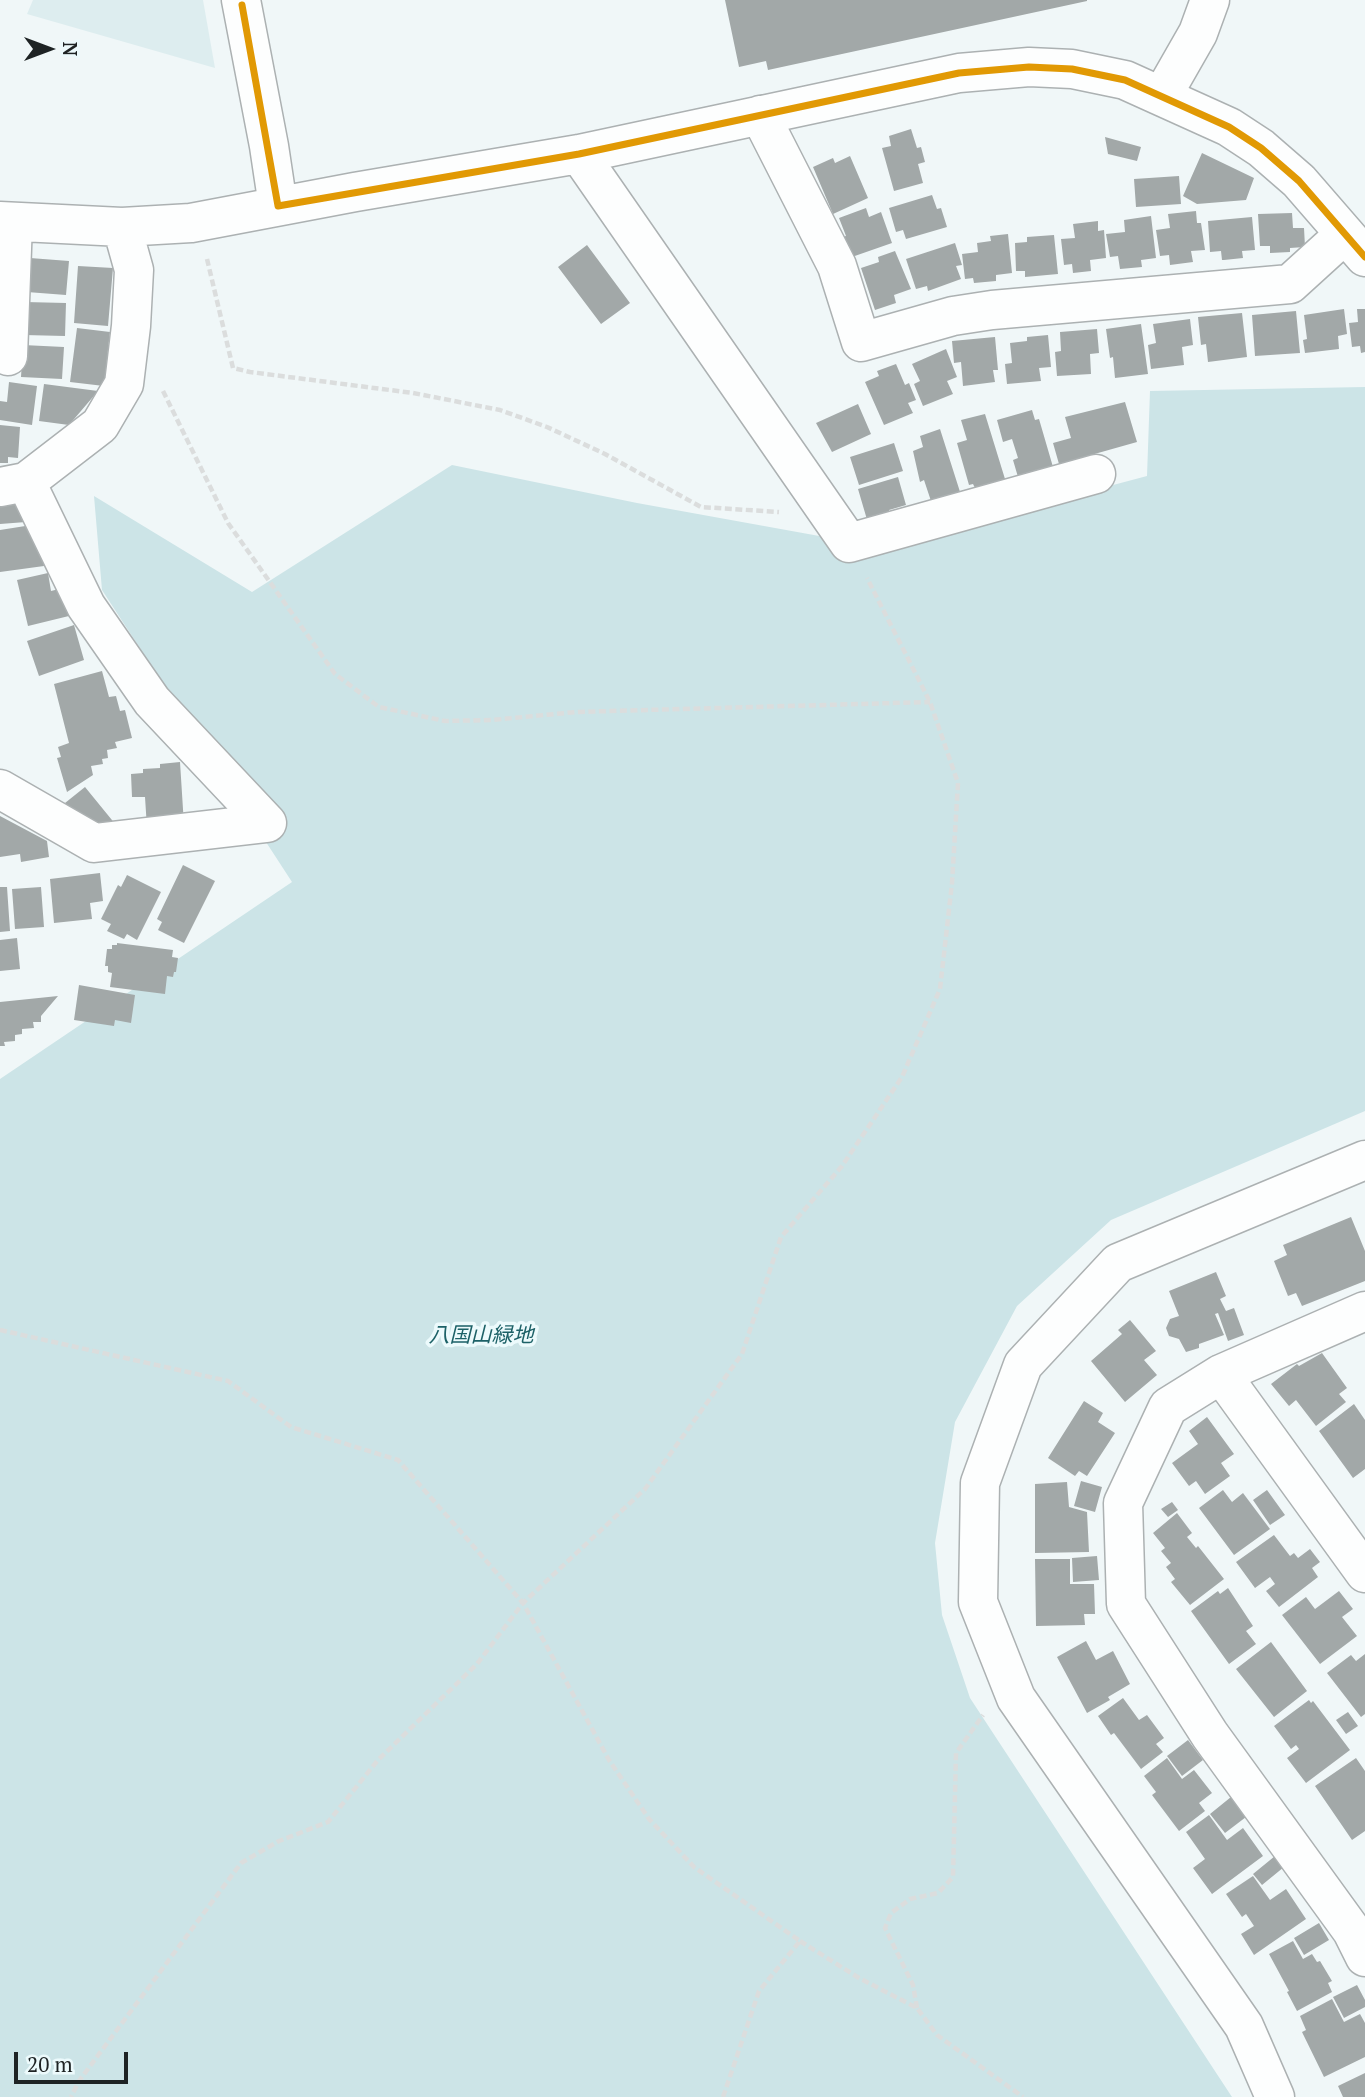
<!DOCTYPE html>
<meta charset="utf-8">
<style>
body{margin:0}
#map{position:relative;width:1365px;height:2097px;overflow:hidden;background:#f0f7f8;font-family:"PT Serif",serif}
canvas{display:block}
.north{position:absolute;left:14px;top:14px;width:70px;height:70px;-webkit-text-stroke:5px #ecfafc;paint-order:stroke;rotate:90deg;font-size:19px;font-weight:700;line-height:28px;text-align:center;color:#1e2324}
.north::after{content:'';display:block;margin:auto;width:24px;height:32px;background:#1e2324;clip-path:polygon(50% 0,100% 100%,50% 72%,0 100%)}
.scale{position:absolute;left:14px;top:2052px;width:114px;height:32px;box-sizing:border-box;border:4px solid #1e2324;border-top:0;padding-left:9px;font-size:21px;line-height:24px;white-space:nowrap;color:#1e2324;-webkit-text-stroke:5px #ecfafc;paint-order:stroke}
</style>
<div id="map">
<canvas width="1365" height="2097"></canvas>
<div class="north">N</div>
<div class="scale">20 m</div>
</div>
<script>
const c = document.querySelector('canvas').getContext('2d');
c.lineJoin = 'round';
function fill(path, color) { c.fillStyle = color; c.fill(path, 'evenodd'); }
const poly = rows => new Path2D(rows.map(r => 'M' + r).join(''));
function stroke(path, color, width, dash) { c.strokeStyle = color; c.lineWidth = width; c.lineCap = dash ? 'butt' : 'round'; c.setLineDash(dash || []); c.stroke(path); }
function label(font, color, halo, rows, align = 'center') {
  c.font = font + ' "PT Serif","Noto Sans JP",serif'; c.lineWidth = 7; c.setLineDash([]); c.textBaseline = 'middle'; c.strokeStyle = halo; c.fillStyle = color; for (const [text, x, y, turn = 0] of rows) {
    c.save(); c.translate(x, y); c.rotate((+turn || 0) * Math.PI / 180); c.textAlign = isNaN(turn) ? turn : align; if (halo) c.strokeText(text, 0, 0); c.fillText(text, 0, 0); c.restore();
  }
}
const built = poly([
 [33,0,203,0,215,68,27,14]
]);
const green = poly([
 [1365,387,1365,1111,1111,1220,1017,1306,955,1422,935,1543,942,1615,970,1698,1232,2097,0,2097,0,1079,292,882,102,590,94,496,252,592,452,465,637,503,880,547,1147,476,1150,391]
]);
const building = poly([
 [725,0,1087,0,1087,1,768,70,766,61,739,67],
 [911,129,917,148,921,147,925,162,918,164,923,183,894,191,882,148,891,146,889,136],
 [1105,137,1141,147,1137,161,1108,154],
 [1202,153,1254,178,1246,200,1197,204,1183,196],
 [850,156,868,198,833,214,813,167,833,158,835,163],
 [1179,176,1181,204,1136,207,1134,179],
 [932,195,937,209,941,208,947,227,906,239,903,230,896,232,889,208],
 [866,208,869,217,881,212,892,243,849,258,842,237,846,236,839,218],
 [1196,211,1197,223,1201,223,1205,250,1191,251,1193,262,1170,265,1169,255,1160,256,1156,230,1170,228,1168,214],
 [1292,213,1293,228,1304,228,1305,247,1290,248,1290,252,1270,253,1270,246,1260,246,1258,214],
 [1151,216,1156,258,1141,260,1142,267,1120,269,1118,256,1110,257,1106,234,1125,232,1124,220],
 [1252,217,1255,250,1242,251,1243,258,1224,260,1222,260,1221,251,1210,252,1208,221],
 [1098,221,1098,231,1104,230,1106,258,1090,260,1091,271,1073,273,1072,264,1064,265,1061,239,1075,238,1073,224],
 [1008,234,1012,273,996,275,996,281,974,283,973,278,965,279,962,254,978,252,977,243,991,241,990,236],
 [1054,235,1058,274,1025,277,1025,271,1016,271,1015,243,1027,242,1027,237],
 [955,243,962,265,956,266,961,279,928,291,927,286,916,289,906,259],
 [587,245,630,303,601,324,558,267],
 [895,251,911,289,894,295,896,303,875,310,861,268,879,262,878,257],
 [30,258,69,261,66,295,27,292],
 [78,266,113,268,108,326,74,323],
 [25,302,66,303,65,336,24,335],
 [1344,309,1347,334,1338,336,1339,349,1305,353,1303,340,1307,339,1304,315],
 [1357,309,1365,309,1365,352,1361,353,1360,346,1352,347,1349,323,1358,322],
 [1296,311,1300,353,1255,356,1252,315],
 [1242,313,1247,357,1208,362,1206,344,1201,345,1198,317],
 [1190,319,1193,345,1182,347,1184,365,1151,369,1148,345,1156,343,1153,324],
 [1141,324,1148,374,1115,378,1113,357,1110,358,1106,329],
 [77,328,110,332,104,386,70,382],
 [1097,329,1099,353,1090,354,1091,374,1057,376,1055,352,1061,351,1060,332],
 [1048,335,1051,367,1039,368,1041,381,1007,384,1005,364,1012,363,1010,343,1027,341,1027,337],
 [995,337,998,370,993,370,995,382,963,386,961,362,954,363,952,341],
 [23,345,64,347,62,379,21,377],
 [946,349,957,377,947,381,953,394,923,406,914,384,920,381,912,364],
 [896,364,905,385,909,383,916,400,908,403,913,413,884,425,865,382,879,376,877,371],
 [9,382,37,386,32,425,0,420,0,401,7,402],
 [44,384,98,391,69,425,39,421],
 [1125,402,1137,442,1059,464,1053,443,1071,438,1065,417],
 [858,404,871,434,832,452,816,423],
 [1032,410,1035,420,1039,419,1053,467,1018,477,1013,460,1018,458,1012,439,1003,442,997,420],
 [985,414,1005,479,975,488,973,484,969,485,957,443,967,440,961,420],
 [0,425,20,427,18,458,8,457,8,463,0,463],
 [940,429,961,495,932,504,924,480,920,482,913,451,923,447,920,436],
 [894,443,903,471,859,485,850,457],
 [898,477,906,505,889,510,890,516,868,523,858,489],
 [24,501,26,522,0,524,0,503],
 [38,524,44,566,0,572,0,530],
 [48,573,51,591,67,587,73,615,28,626,17,580],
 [74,625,84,660,39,676,27,641],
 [102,671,109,697,116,696,120,711,125,710,132,738,115,742,117,748,107,750,108,758,102,759,103,764,91,766,93,775,67,792,57,758,61,757,58,747,69,743,54,684],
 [180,762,184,825,147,828,145,797,132,797,131,774,143,773,143,769,160,768,160,764],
 [85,787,116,825,90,833,65,803],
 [0,816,47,841,49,857,21,862,20,854,0,857],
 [183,865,215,881,184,943,158,930,162,922,157,919],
 [100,873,103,901,90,903,92,919,54,923,50,879],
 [127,875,161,892,137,940,127,934,124,939,107,931,111,924,101,919,118,885,121,887],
 [0,887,7,887,10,931,0,932],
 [41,887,44,927,15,929,12,889],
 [17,938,20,969,0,971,0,940],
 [117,943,173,950,172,957,178,958,176,972,174,972,173,977,167,976,165,994,110,987,112,973,108,972,108,966,105,966,107,949,112,949,112,945,117,945],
 [79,985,135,995,131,1023,115,1020,114,1026,74,1020],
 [58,996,41,1016,41,1022,33,1022,34,1028,22,1029,22,1034,15,1035,15,1041,4,1042,5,1046,0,1046,0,1002],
 [1351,1217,1365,1251,1365,1281,1302,1306,1296,1293,1288,1296,1274,1261,1287,1255,1283,1245],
 [1216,1272,1226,1296,1220,1299,1226,1311,1234,1308,1244,1335,1228,1341,1218,1313,1215,1314,1224,1335,1199,1344,1199,1348,1186,1352,1179,1339,1169,1336,1166,1328,1170,1319,1179,1316,1169,1291],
 [1130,1320,1156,1351,1144,1360,1157,1375,1125,1402,1091,1361,1122,1334,1118,1330],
 [1322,1353,1347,1388,1339,1394,1346,1402,1316,1426,1296,1400,1289,1406,1271,1384,1297,1364,1299,1366],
 [1084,1401,1103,1413,1098,1422,1115,1433,1087,1476,1079,1471,1075,1476,1048,1458],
 [1354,1404,1365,1420,1365,1469,1353,1478,1319,1431],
 [1207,1417,1234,1454,1221,1463,1230,1476,1205,1494,1196,1481,1189,1486,1172,1463,1198,1444,1189,1431],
 [1081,1481,1102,1487,1095,1512,1074,1506],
 [1067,1482,1069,1507,1087,1512,1089,1552,1035,1553,1035,1484],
 [1223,1490,1232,1502,1243,1493,1270,1529,1234,1555,1199,1508],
 [1267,1490,1285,1515,1270,1525,1253,1500],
 [1172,1502,1178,1510,1168,1517,1161,1509],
 [1177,1513,1192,1533,1187,1537,1196,1548,1198,1546,1224,1579,1190,1605,1171,1582,1175,1579,1166,1567,1171,1563,1161,1551,1165,1548,1153,1533],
 [1274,1535,1290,1556,1294,1553,1298,1558,1310,1549,1320,1562,1312,1568,1318,1577,1279,1607,1266,1591,1275,1584,1270,1577,1255,1588,1236,1562],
 [1097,1556,1099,1580,1073,1582,1072,1558],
 [1035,1559,1070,1559,1070,1584,1094,1584,1095,1614,1084,1614,1085,1625,1036,1626],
 [1228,1588,1253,1626,1246,1631,1256,1644,1229,1664,1191,1611,1218,1591,1220,1594],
 [1339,1591,1353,1609,1342,1617,1357,1636,1320,1664,1282,1615,1306,1597,1315,1609],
 [1086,1641,1096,1660,1113,1651,1130,1684,1108,1697,1110,1700,1087,1713,1057,1657],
 [1271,1642,1307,1691,1274,1717,1236,1669],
 [1365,1654,1365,1714,1361,1717,1327,1673,1351,1655,1356,1661],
 [1123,1698,1139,1720,1147,1715,1164,1738,1156,1744,1163,1752,1141,1769,1114,1733,1111,1735,1098,1716],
 [1309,1700,1311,1703,1313,1701,1350,1750,1306,1783,1287,1758,1299,1749,1296,1745,1291,1749,1274,1726],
 [1348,1712,1358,1726,1346,1734,1336,1720],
 [1188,1740,1203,1760,1182,1776,1167,1756],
 [1167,1758,1182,1779,1194,1770,1212,1793,1199,1803,1205,1811,1179,1831,1152,1795,1156,1792,1144,1776],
 [1356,1758,1365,1771,1365,1831,1352,1840,1315,1786],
 [1231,1797,1246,1817,1225,1833,1210,1814],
 [1209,1815,1227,1840,1243,1828,1263,1856,1212,1894,1193,1868,1205,1859,1186,1832],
 [1275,1856,1284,1867,1262,1885,1253,1874],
 [1253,1876,1270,1900,1286,1889,1306,1919,1254,1955,1241,1934,1254,1926,1246,1914,1242,1917,1226,1894],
 [1319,1923,1329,1940,1304,1955,1294,1938],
 [1293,1941,1303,1959,1312,1954,1317,1962,1320,1961,1332,1981,1328,1983,1332,1992,1297,2011,1287,1992,1289,1991,1269,1954],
 [1357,1985,1365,2000,1365,2007,1344,2018,1333,1997],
 [1332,1999,1344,2022,1360,2014,1365,2023,1365,2057,1324,2077,1302,2032,1306,2030,1300,2016],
 [1365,2073,1365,2097,1343,2097,1338,2086]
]);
const path = poly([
 [207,259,233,368,250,372,413,393,500,410,547,427,605,454,701,507,779,512],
 [163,391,228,523,335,674,379,707,445,721,492,720,576,712,930,702],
 [0,1330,228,1381,291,1427,398,1460,523,1603,477,1664,378,1760,328,1822,279,1841,241,1863,79,2081,71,2097],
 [800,1941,859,1978,917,2008,937,2035,1023,2097],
 [917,2008,913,1985,885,1928,891,1913,910,1899,938,1893,953,1877,956,1753,983,1715],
 [723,2097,759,1991,800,1941,694,1867,649,1819,609,1760,523,1603,645,1489,742,1354,781,1237,842,1166,902,1077,940,989,952,883,958,783,930,702,867,578]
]);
const minor = poly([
 [241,0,269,146,278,206],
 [1162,96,1198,33,1210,0],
 [760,115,837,266,861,342,953,316,992,310,1290,284,1345,234],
 [579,154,849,543,1096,474],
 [0,221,122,227,191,223,355,192,579,154,959,73,1029,67,1072,69,1125,80,1229,127,1261,148,1299,181,1365,257],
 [8,356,13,222],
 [0,487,26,482,100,425,124,384,131,326,134,270,122,227],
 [0,789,94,843,267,823,152,701,86,606,26,482],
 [1365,1311,1221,1374,1168,1407,1123,1503,1126,1604,1210,1735,1352,1931,1365,1957],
 [1221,1374,1365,1573],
 [1275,2097,1244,2026,1016,1698,978,1602,980,1483,1023,1365,1118,1263,1365,1160]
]);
const bus1 = poly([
 [242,5,278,206],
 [278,206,579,154,959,73,1029,67,1072,69,1125,80,1229,127,1261,148,1299,181,1365,257]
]);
const parkNames = [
 ["八国山緑地",481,1336]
];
fill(built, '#ddedef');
fill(green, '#cce4e7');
fill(building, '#a2a8a8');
stroke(minor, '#acb1b2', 41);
stroke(path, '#dbdddd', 4.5, [7, 3.5]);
stroke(minor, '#fdfefe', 38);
stroke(bus1, '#e19904', 7);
label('italic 21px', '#1c6167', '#ecfafc', parkNames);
</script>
